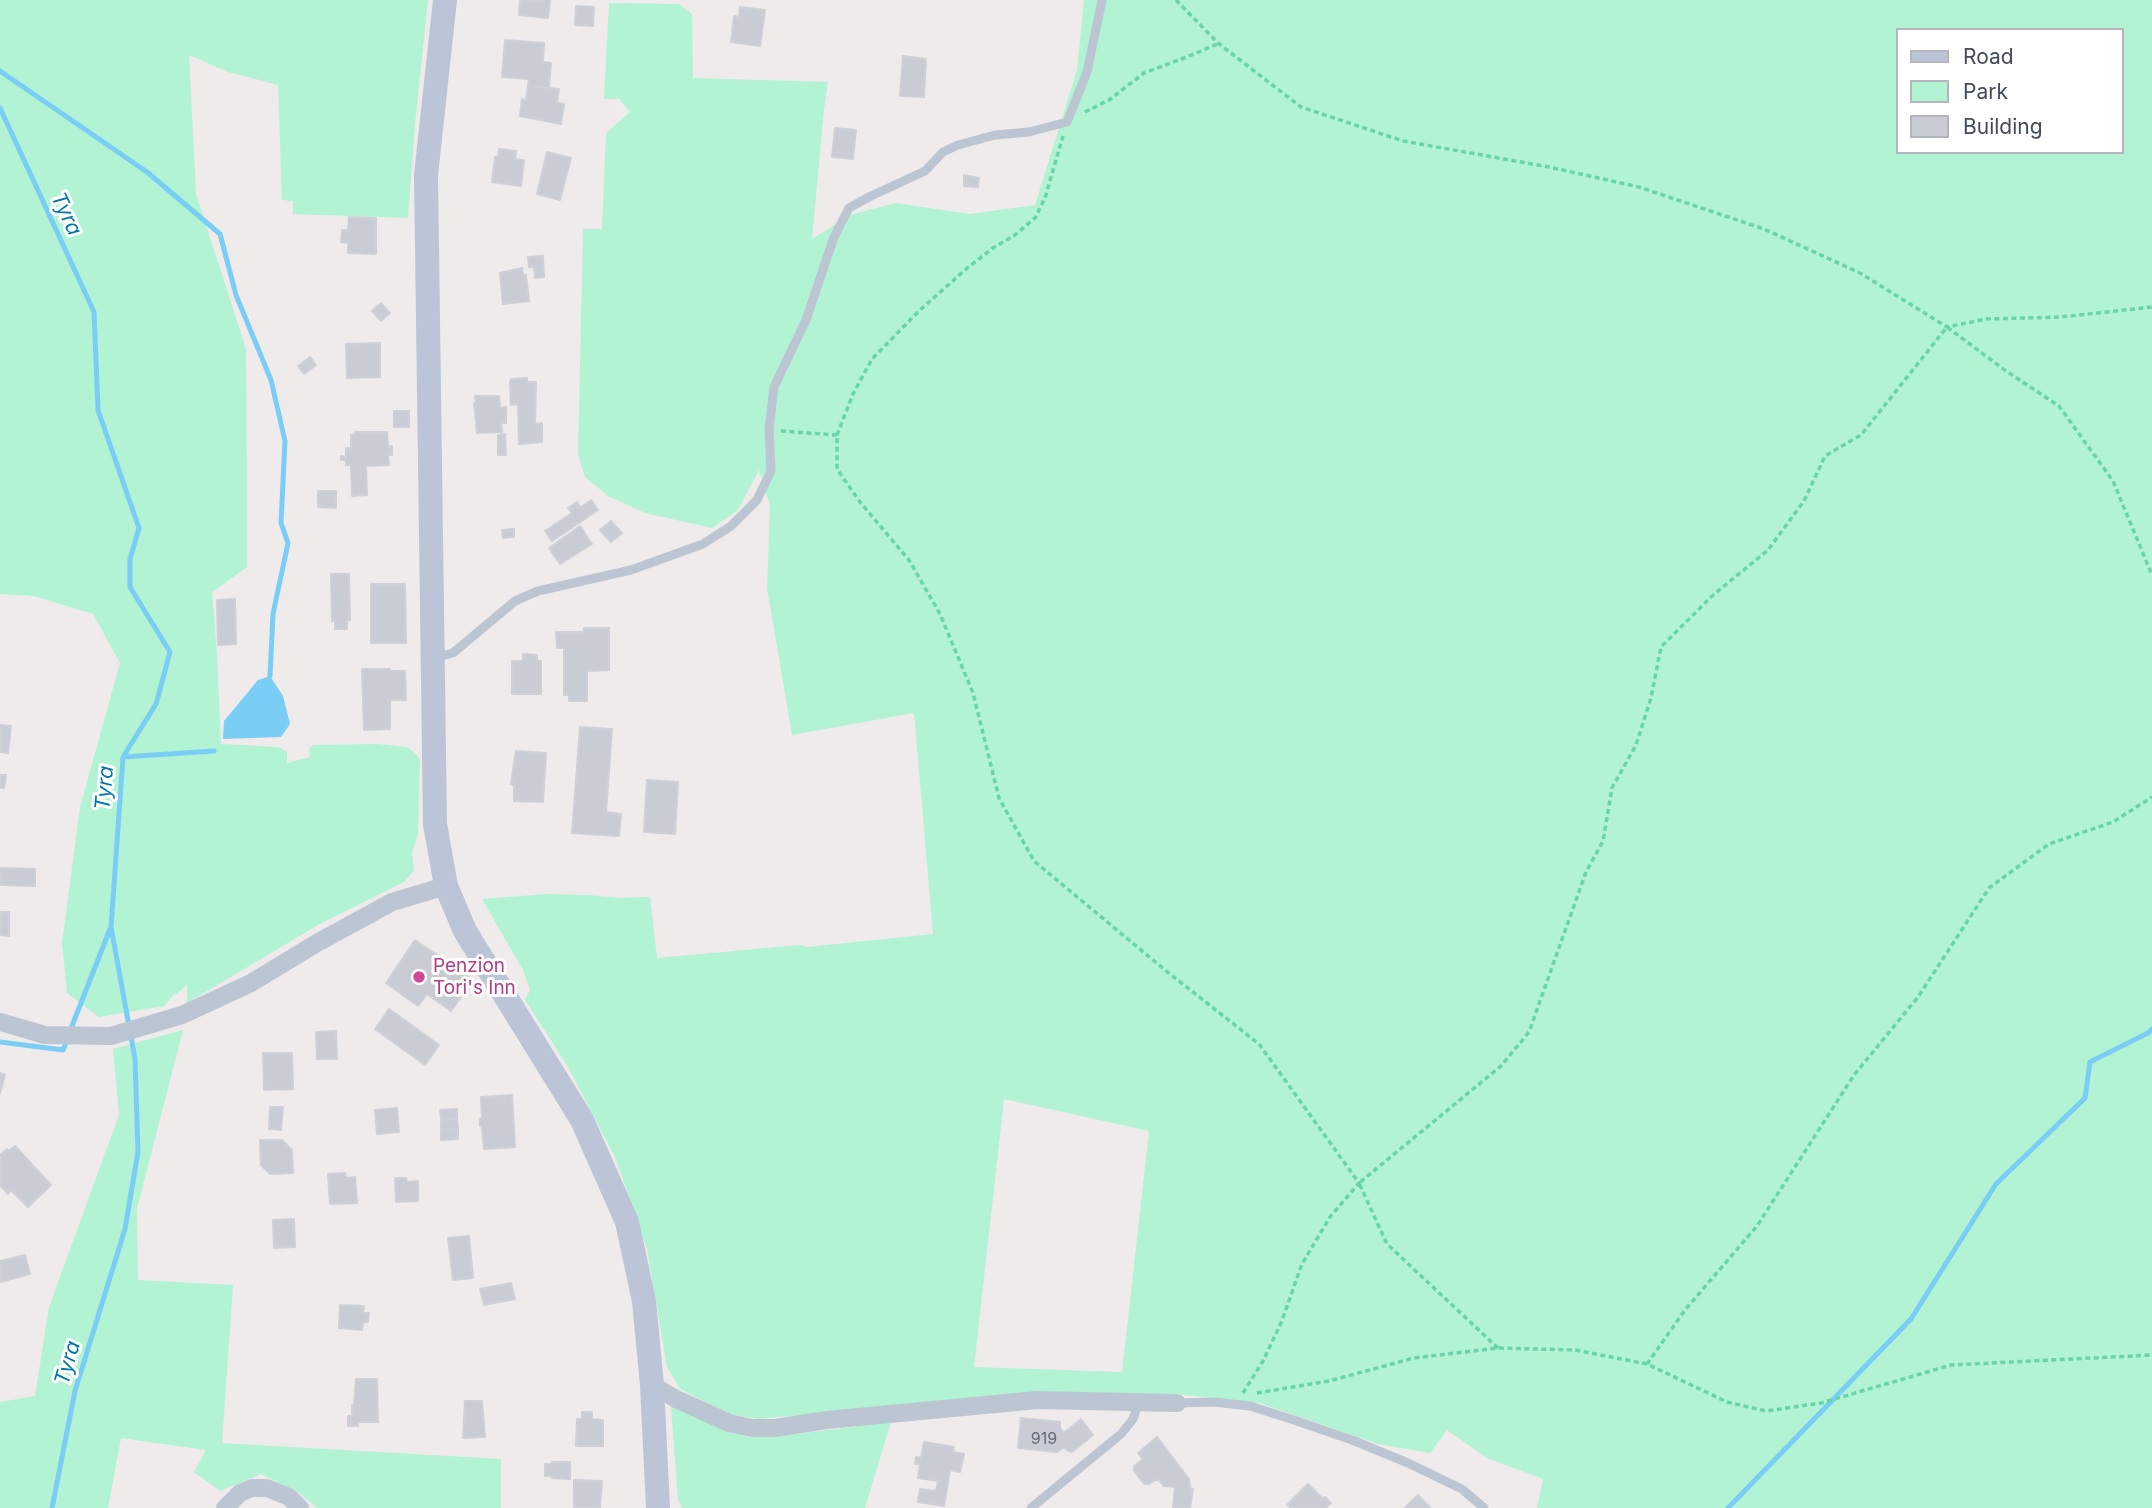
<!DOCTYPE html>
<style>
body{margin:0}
#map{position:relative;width:2152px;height:1508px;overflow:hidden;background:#efebeb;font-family:Inter,sans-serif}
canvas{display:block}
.legend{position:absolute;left:1896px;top:28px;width:228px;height:126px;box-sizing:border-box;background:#fff;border:2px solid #b3b7bd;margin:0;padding:9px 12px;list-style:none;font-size:21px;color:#424c5a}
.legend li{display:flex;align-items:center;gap:14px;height:35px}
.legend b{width:35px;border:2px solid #b3b7bd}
</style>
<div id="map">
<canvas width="2152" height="1508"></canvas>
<ul class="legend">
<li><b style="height:9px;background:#bbc5d7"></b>Road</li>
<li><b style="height:19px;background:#b2f3d3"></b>Park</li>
<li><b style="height:19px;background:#c9ccd4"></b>Building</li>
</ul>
</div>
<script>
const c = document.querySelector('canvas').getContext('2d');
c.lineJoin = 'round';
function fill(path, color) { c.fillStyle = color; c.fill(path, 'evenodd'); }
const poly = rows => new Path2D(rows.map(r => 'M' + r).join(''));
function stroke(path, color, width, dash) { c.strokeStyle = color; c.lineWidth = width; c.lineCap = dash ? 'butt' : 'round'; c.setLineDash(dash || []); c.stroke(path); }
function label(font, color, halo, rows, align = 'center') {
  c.font = font + ' Inter,sans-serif'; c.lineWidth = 6; c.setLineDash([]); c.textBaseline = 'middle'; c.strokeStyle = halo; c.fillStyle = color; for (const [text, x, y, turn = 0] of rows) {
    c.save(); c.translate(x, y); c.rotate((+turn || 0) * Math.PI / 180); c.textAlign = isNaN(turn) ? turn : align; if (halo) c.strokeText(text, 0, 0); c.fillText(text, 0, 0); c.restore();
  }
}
const green = poly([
 [0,0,428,0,415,124,408,218,293,214,293,201,282,200,278,85,228,72,189,55,196,194,246,349,247,567,212,592,217,654,221,744,278,747,287,752,287,763,310,757,309,749,313,745,377,744,407,747,415,753,420,760,418,834,412,853,414,870,404,882,318,925,187,1003,187,985,176,994,175,993,164,1006,99,1017,67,993,62,943,80,807,120,663,93,614,34,596,0,594],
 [1084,0,2152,0,2152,1508,1537,1508,1543,1479,1487,1458,1447,1430,1430,1453,1378,1444,1260,1403,1175,1394,970,1399,758,1419,728,1414,680,1389,667,1367,647,1249,616,1159,568,1067,525,1000,530,990,523,970,482,899,547,894,589,895,620,898,650,897,657,958,799,945,807,947,933,934,914,713,792,735,767,588,770,506,759,470,738,510,712,528,645,513,608,496,585,477,578,455,583,229,602,229,606,133,630,112,619,99,604,99,609,3,679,4,692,14,693,78,828,82,824,109,812,239,850,215,895,203,970,214,1035,205,1077,70],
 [1898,30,2122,30,2122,152,1898,152],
 [1004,1099,1149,1131,1122,1372,974,1367],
 [183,1030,137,1209,138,1280,233,1285,222,1443,501,1459,501,1508,317,1508,298,1492,261,1474,220,1491,194,1472,206,1450,121,1438,108,1508,0,1508,0,1402,35,1396,49,1307,119,1115,113,1049],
 [671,1406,747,1437,773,1437,891,1422,865,1508,682,1508,678,1500]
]);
const water = poly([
 [270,676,283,696,290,724,281,737,223,739,224,721,258,680]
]);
const stream = poly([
 [0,71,147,172,220,234,236,295,271,380,285,441,281,523,288,543,273,614,270,676],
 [0,108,94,312,98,410,139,528,130,559,130,587,170,652,156,704,123,757,111,927,135,1059,138,1152,125,1229,75,1391,52,1508],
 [123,757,214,751],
 [70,1031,110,929],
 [0,1042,63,1050,67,1040],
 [1728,1508,1911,1319,1996,1184,2085,1098,2090,1062,2148,1033,2152,1029]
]);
const building = poly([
 [520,0,550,0,548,18,519,15,520,0],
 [576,6,594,7,593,26,575,25,576,6],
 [740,7,765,10,760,46,731,42,734,16,739,17,740,7],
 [505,40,544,43,543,62,551,63,549,88,528,86,529,79,502,77,505,40],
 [903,56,926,59,924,97,900,96,903,56],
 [528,86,559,89,557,103,564,104,561,124,520,116,522,99,526,101,528,86],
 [835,128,856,130,853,159,832,157,835,128],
 [499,149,516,151,515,159,524,160,521,186,492,182,495,157,498,157,499,149],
 [547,152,571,158,560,200,537,194,547,152],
 [964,175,979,178,978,187,964,186,964,175],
 [349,217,376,218,376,254,348,253,348,243,341,242,342,230,348,230,349,217],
 [543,256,544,277,535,278,534,267,529,267,528,257,543,256],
 [522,268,523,275,526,275,529,301,503,304,500,273,522,268],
 [381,303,390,313,381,321,372,311,381,303],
 [380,343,380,377,347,378,346,344,380,343],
 [310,357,316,365,304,374,298,366,310,357],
 [527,378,527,382,536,382,535,424,542,423,542,442,519,444,518,404,511,405,510,382,511,379,527,378],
 [475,396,499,396,500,408,506,407,506,423,501,423,502,432,477,433,474,403,476,403,475,396],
 [394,411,409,411,409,427,394,427,394,411],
 [355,432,387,432,388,447,392,446,392,455,388,455,389,465,366,466,367,495,352,496,351,465,346,465,346,460,341,460,341,456,346,457,346,448,351,448,351,435,355,435,355,432],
 [505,434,506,455,498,455,498,435,505,434],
 [318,491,336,491,336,508,318,507,318,491],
 [591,500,598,510,552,541,545,531,572,513,568,508,577,502,580,508,591,500],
 [611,521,622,533,611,542,600,530,611,521],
 [580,526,592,544,560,564,549,548,580,526],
 [514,529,514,537,503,538,502,530,514,529],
 [331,574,349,574,350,620,347,620,347,629,335,629,335,620,332,621,331,574],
 [371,584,405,584,406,643,371,643,371,584],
 [235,599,236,644,218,645,217,600,235,599],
 [584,628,609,628,609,670,587,671,587,701,569,701,569,695,564,695,564,648,557,648,556,632,584,632,584,628],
 [523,654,537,655,537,661,541,661,541,694,512,694,512,661,523,661,523,654],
 [362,669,390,669,390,671,405,671,406,700,390,700,390,729,364,730,362,669],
 [0,725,11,726,8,753,0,752,0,725],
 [580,727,612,729,606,812,621,814,619,836,572,833,580,727],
 [516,751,546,753,543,802,514,801,514,785,511,784,516,751],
 [0,775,6,775,4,788,0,788,0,775],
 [647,780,678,782,675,834,644,832,647,780],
 [0,868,35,869,35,886,0,885,0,868],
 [0,912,9,912,9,936,0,935,0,912],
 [415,940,473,980,451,1011,427,994,418,1006,386,983,415,940],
 [389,1009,439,1045,425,1065,375,1029,389,1009],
 [336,1031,337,1059,317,1059,316,1032,336,1031],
 [263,1053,292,1053,293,1089,264,1090,263,1053],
 [0,1073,5,1075,0,1093,0,1073],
 [512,1095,515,1147,484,1149,482,1126,480,1126,480,1119,482,1119,481,1097,512,1095],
 [270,1107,283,1107,281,1130,269,1129,270,1107],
 [397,1108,399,1132,377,1134,375,1110,397,1108],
 [457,1109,457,1119,441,1120,440,1110,457,1109],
 [457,1119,458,1129,441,1130,441,1120,457,1119],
 [458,1129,458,1139,441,1140,441,1130,458,1129],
 [260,1140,282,1140,292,1150,293,1173,270,1174,261,1165,260,1140],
 [15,1146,51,1185,28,1207,11,1190,8,1194,0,1185,0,1160,2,1158,0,1155,7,1149,9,1151,15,1146],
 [345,1173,346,1178,355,1177,357,1203,330,1204,328,1174,345,1173],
 [395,1178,406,1178,407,1182,418,1181,418,1201,396,1202,395,1178],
 [294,1219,295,1247,274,1248,273,1220,294,1219],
 [469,1236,473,1278,453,1280,448,1238,469,1236],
 [25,1255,30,1274,0,1282,0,1261,25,1255],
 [511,1283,515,1299,484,1305,480,1289,511,1283],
 [340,1305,364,1306,363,1313,369,1313,368,1322,363,1322,362,1330,339,1328,340,1305],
 [356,1379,377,1379,378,1422,358,1422,358,1426,348,1426,348,1416,352,1416,352,1405,354,1405,356,1379],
 [465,1401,482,1401,485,1437,463,1438,465,1401],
 [582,1412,592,1412,592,1419,603,1420,603,1446,576,1446,577,1419,582,1419,582,1412],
 [1021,1418,1060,1422,1060,1428,1064,1433,1081,1419,1093,1435,1072,1452,1067,1450,1064,1447,1057,1452,1018,1448,1021,1418],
 [1157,1437,1189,1479,1190,1488,1193,1489,1190,1508,1173,1508,1175,1487,1164,1486,1159,1480,1155,1480,1149,1484,1144,1484,1134,1471,1134,1466,1143,1459,1138,1453,1157,1437],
 [924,1442,954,1447,953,1452,964,1454,960,1472,950,1470,944,1506,918,1502,920,1489,936,1491,938,1481,918,1478,920,1464,915,1464,916,1457,921,1458,924,1442],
 [552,1462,570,1462,570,1479,552,1478,552,1476,545,1476,545,1464,552,1464,552,1462],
 [574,1480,602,1481,600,1507,574,1507,574,1480],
 [1308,1484,1323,1499,1325,1497,1331,1503,1326,1508,1291,1508,1287,1505,1308,1484],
 [1418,1495,1430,1508,1405,1508,1418,1495]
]);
const path = poly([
 [1176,0,1218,43,1301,107,1403,141,1549,167,1639,187,1764,229,1860,273,1947,327,1986,319,2061,317,2152,307],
 [1085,112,1109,100,1144,73,1187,57,1217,44],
 [781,431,837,435,837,469,860,502,909,560,940,614,973,693,999,798,1034,861,1165,970,1259,1044,1359,1183,1330,1217,1302,1264,1281,1323,1263,1361,1243,1393],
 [837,435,853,394,872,359,919,311,965,270,993,248,1015,235,1035,218,1045,198,1063,136],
 [1498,1348,1387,1244,1359,1183,1501,1066,1529,1032,1586,872,1603,841,1612,788,1636,745,1651,698,1661,647,1712,596,1768,550,1804,501,1825,456,1861,435,1947,327,2006,371,2059,406,2113,481,2152,575],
 [1647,1364,1685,1310,1757,1226,1854,1075,1918,997,1989,888,2049,844,2113,822,2152,797],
 [1257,1393,1329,1381,1414,1358,1498,1348,1575,1350,1647,1364,1727,1402,1766,1411,1821,1403,1951,1365,2152,1355]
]);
const lane = poly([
 [434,658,453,653,515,601,538,591,631,570,703,544,731,526,757,500,771,471,769,429,774,387,806,320,834,237,849,208,871,196,925,171,943,152,958,145,995,135,1029,132,1067,122,1087,72,1102,0],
 [1177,1403,1214,1402,1250,1406,1291,1419,1352,1440,1408,1463,1462,1489,1484,1508],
 [1031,1508,1121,1434,1133,1419,1139,1402]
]);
const street = poly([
 [0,1022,45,1035,111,1036,182,1015,251,983,317,943,392,902,446,886],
 [652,1385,676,1399,729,1423,752,1428,774,1428,827,1420,1037,1400,1177,1403],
 [225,1508,240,1493,252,1488,267,1488,289,1497,300,1508]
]);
const secondary = poly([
 [445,0,426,175,435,824,446,886,465,931,582,1120,627,1222,644,1301,652,1385,658,1508]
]);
const markers = [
 [419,977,7,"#d1479c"]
];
const numberNames = [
 ["919",1044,1439]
];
const hotelNames = [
 ["Penzion",433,966],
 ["Tori's Inn",433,988]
];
const waterNames = [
 ["Tyra",66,214,65],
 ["Tyra",105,788,-85],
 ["Tyra",68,1363,-74]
];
fill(green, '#b2f3d3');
fill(water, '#7acef5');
stroke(stream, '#7acef5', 5);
fill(building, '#c9ccd4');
stroke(building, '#ced0d8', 2);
stroke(path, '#67d4ab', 3.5, [5, 3.5]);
stroke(lane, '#bcc6d3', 9);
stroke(street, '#bcc6d3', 18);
stroke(secondary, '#bbc5d7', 24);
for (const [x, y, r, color] of markers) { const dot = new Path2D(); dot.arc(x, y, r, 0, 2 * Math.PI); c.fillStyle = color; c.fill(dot); stroke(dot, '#fff', 2.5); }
label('16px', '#646c78', null, numberNames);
label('19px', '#b23c85', '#fff', hotelNames, 'left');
label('italic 21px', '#0077af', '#fff', waterNames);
</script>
